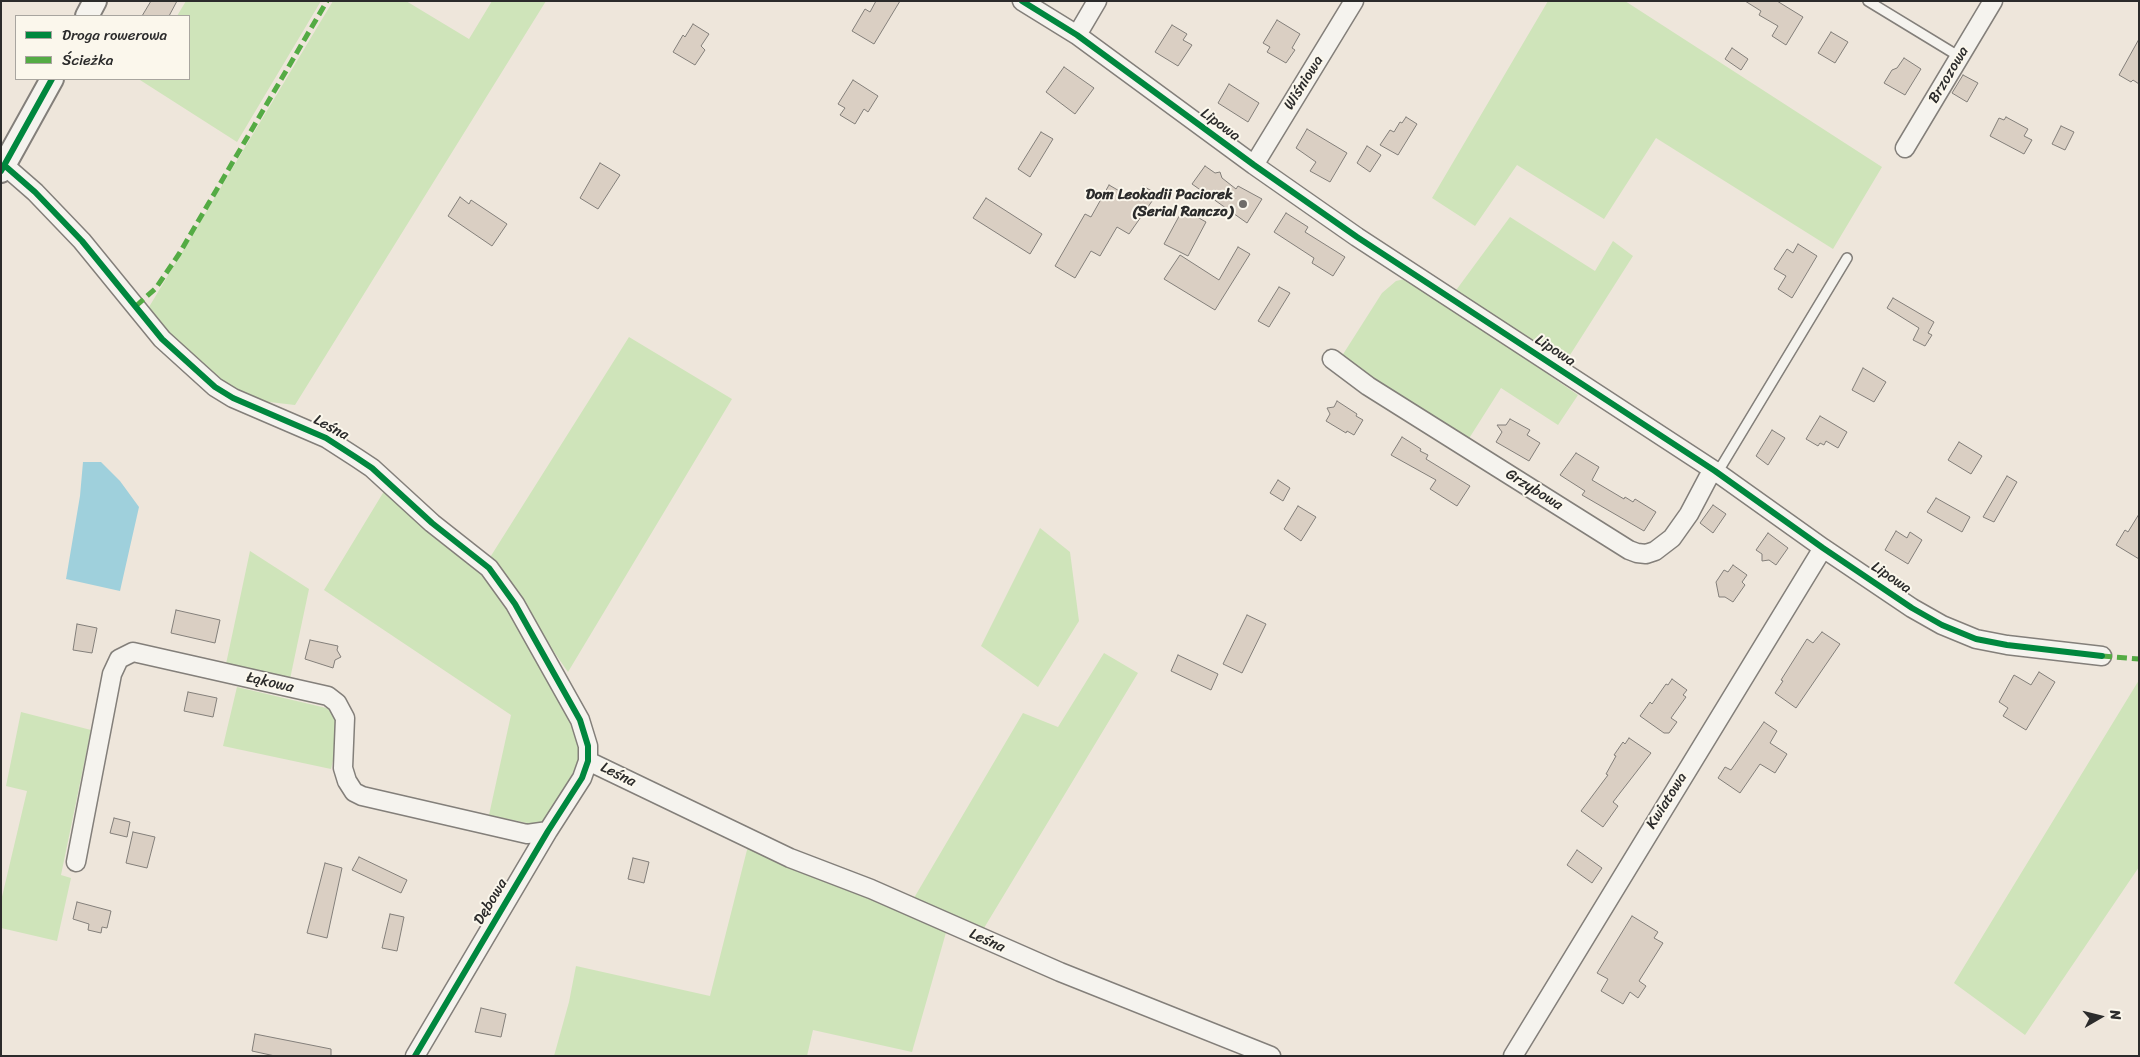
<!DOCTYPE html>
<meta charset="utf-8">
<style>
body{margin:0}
#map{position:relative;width:2140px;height:1057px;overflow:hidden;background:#eee6db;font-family:Sriracha,sans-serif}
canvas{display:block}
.frame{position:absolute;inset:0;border:2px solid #2b2b2b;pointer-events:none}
.legend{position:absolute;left:15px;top:15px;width:175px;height:65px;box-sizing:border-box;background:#fbf7ec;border:1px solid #a8a59f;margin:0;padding:6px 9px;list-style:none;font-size:15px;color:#2b2b2b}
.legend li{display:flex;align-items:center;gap:10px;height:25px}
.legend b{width:25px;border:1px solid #a8a59f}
.north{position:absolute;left:2075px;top:992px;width:50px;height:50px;-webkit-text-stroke:4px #fbf7ec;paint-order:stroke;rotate:82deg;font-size:14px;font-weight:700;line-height:20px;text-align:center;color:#2b2b2b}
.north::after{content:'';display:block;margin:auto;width:18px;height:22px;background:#2b2b2b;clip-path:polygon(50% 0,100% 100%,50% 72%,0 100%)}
</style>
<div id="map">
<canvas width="2140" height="1057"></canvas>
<div class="frame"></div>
<ul class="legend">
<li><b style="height:6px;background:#00873e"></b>Droga rowerowa</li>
<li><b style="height:6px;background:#54ab44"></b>Ścieżka</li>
</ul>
<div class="north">N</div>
</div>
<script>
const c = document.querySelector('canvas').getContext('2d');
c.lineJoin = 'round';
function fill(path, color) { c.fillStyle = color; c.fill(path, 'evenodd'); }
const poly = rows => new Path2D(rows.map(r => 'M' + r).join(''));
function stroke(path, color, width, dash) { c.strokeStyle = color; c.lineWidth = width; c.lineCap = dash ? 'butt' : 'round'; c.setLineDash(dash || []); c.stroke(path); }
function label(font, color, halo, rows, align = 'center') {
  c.font = font + ' Sriracha,sans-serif'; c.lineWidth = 4; c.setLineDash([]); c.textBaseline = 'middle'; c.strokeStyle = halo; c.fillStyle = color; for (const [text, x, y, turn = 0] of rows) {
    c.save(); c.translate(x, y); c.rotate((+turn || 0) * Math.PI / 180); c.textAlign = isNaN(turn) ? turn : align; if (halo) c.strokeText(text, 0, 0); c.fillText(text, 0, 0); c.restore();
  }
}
const green = poly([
 [186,1,321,1,237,142,140,80,189,79,189,16,177,16],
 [333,1,406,1,469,39,492,1,546,1,295,405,243,399,189,358,149,307],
 [1548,1,1625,1,1882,167,1833,249,1656,138,1604,219,1517,165,1475,226,1432,198],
 [1510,217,1595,271,1613,241,1633,256,1563,366,1454,293],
 [1409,278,1578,395,1558,425,1501,388,1468,440,1340,359,1382,293,1396,281],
 [629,337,732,399,568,672,489,559],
 [386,488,486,572,577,730,580,764,541,826,489,815,511,715,324,590],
 [1040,528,1070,552,1079,621,1038,687,981,646],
 [250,551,309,589,290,679,226,664],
 [1104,653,1138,673,981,933,911,903,1023,713,1058,727],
 [2139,680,2139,867,2025,1035,1954,983],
 [237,687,335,710,341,728,331,769,223,746],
 [21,712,91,730,61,875,71,878,57,941,1,928,1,901,27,791,6,786],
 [748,846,947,929,912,1052,813,1030,807,1056,554,1056,569,1002,576,966,710,996]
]);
const water = poly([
 [83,462,101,462,120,481,139,507,120,591,66,579,80,496]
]);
const building = poly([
 [151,1,177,1,169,16,142,16,151,1],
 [876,1,900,1,874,44,852,31,865,9,870,12,876,1],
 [1745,1,1777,1,1803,17,1786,45,1772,36,1778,26,1759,15,1761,11,1745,1],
 [1277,20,1300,34,1292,48,1295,50,1286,63,1267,52,1270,47,1263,43,1277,20],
 [693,24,709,34,701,46,705,50,695,65,673,52,683,35,685,37,693,24],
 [1172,25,1187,34,1183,40,1192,45,1178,66,1155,52,1172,25],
 [1831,32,1848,42,1835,63,1818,53,1831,32],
 [2139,39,2139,84,2133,80,2131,82,2119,75,2139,39],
 [1732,48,1748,59,1741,70,1725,59,1732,48],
 [1904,58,1921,69,1905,95,1884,83,1892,70,1897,68,1904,58],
 [1064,67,1094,88,1075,114,1046,92,1064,67],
 [1963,75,1978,83,1967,102,1952,93,1963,75],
 [853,80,878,96,868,112,864,109,855,124,840,115,845,108,838,104,853,80],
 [1229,84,1259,103,1248,122,1218,103,1229,84],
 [1406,117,1417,124,1398,155,1380,145,1390,130,1394,132,1400,122,1402,123,1406,117],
 [2006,117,2028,129,2024,136,2032,140,2024,154,1990,136,1999,118,2004,120,2006,117],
 [2061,126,2074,132,2065,150,2052,144,2061,126],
 [1307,129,1347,153,1330,182,1310,171,1316,162,1296,148,1307,129],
 [1041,132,1053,139,1030,177,1018,169,1041,132],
 [1367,146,1381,155,1370,172,1357,163,1367,146],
 [600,163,620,175,598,209,580,198,600,163],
 [1205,166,1215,173,1220,172,1222,178,1236,189,1238,186,1262,199,1247,223,1192,184,1205,166],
 [1109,185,1135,200,1143,186,1157,194,1129,234,1117,227,1100,256,1091,251,1075,278,1055,266,1085,214,1091,217,1109,185],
 [460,197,469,204,471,200,507,224,492,246,448,216,460,197],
 [986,198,1042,234,1030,254,973,218,986,198],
 [1183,209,1206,222,1188,256,1164,244,1183,209],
 [1286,213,1308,227,1305,232,1345,257,1333,276,1312,263,1314,258,1274,232,1286,213],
 [1798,244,1817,256,1792,298,1778,289,1786,276,1774,269,1787,249,1793,253,1798,244],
 [1238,247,1250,254,1215,310,1164,279,1180,255,1219,280,1238,247],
 [1279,287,1290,293,1269,327,1258,321,1279,287],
 [1893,298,1934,322,1928,333,1932,335,1925,346,1913,340,1919,328,1887,308,1893,298],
 [1863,368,1886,382,1874,402,1852,390,1863,368],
 [1337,401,1357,414,1356,416,1363,420,1354,435,1347,431,1346,433,1326,421,1330,414,1327,408,1334,407,1337,401],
 [1820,416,1847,432,1838,448,1826,441,1824,445,1820,443,1818,446,1806,439,1820,416],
 [1510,419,1530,430,1527,435,1540,443,1529,461,1496,442,1502,432,1497,425,1506,425,1510,419],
 [1772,430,1785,438,1768,465,1756,456,1772,430],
 [1402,437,1421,449,1420,451,1428,455,1426,459,1470,486,1457,506,1430,489,1436,480,1391,455,1402,437],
 [1959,442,1982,456,1971,474,1948,460,1959,442],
 [1576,453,1599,467,1592,480,1624,499,1625,497,1633,502,1635,499,1656,512,1644,531,1582,495,1585,491,1560,475,1576,453],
 [2007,476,2017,482,1994,522,1983,517,2007,476],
 [1278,480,1290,488,1283,501,1270,493,1278,480],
 [1936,498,1970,517,1962,532,1927,512,1936,498],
 [1713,505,1726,514,1713,533,1700,523,1713,505],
 [1298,506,1316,517,1301,541,1284,529,1298,506],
 [2139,514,2139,559,2116,545,2125,530,2128,532,2139,514],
 [1896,531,1907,538,1910,532,1922,540,1908,564,1885,550,1896,531],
 [1768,533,1788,548,1776,565,1769,560,1762,561,1762,554,1756,550,1768,533],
 [1733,565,1747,575,1742,582,1745,585,1733,602,1725,597,1719,597,1716,582,1724,570,1728,572,1733,565],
 [176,610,220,620,215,643,171,633,176,610],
 [1247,615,1266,624,1242,673,1223,664,1247,615],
 [77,624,97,628,92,653,73,650,77,624],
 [1822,632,1840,644,1796,708,1775,693,1783,681,1781,680,1807,639,1813,643,1822,632],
 [310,640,338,646,337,650,341,657,335,660,333,668,305,659,310,640],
 [1178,655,1218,674,1211,690,1171,671,1178,655],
 [2039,672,2055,682,2026,730,2003,716,2008,708,1999,702,2014,675,2031,685,2039,672],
 [1672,679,1687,690,1683,695,1686,697,1671,718,1677,722,1669,733,1664,733,1640,716,1650,702,1652,704,1666,684,1668,685,1672,679],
 [188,692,217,698,213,717,184,711,188,692],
 [1764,722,1777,731,1770,743,1787,754,1775,773,1760,764,1740,793,1718,778,1725,767,1731,770,1764,722],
 [1629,738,1651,753,1613,802,1618,806,1603,827,1581,811,1608,775,1606,774,1616,756,1614,755,1623,742,1625,744,1629,738],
 [114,818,130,822,127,837,110,833,114,818],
 [133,832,155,837,147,868,126,863,133,832],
 [1577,850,1602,868,1592,883,1567,865,1577,850],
 [359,857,407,880,401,893,352,870,359,857],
 [633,858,649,862,644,883,628,879,633,858],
 [325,863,342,868,327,938,307,933,325,863],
 [77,902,111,911,107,928,102,927,101,933,88,930,89,924,73,919,77,902],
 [390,914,404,917,397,951,382,948,390,914],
 [1632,916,1658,932,1654,938,1663,943,1639,981,1646,986,1638,998,1630,992,1623,1004,1601,991,1608,979,1597,973,1632,916],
 [481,1008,506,1014,501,1037,475,1032,481,1008],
 [255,1034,331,1049,331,1056,275,1056,252,1051,255,1034]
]);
const service = poly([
 [1868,1,1960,57],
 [1715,471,1722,465,1847,258]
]);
const minor = poly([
 [1022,1,1077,35,1254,165,1357,237,1715,471,1823,548,1912,608,1942,625,1976,639,2007,645,2102,656],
 [1077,35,1097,1],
 [1905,148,1993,1],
 [4,165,35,192,82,241,162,339,215,387,233,398,326,438,357,458,372,468,432,523,489,568,515,604,580,720,588,746,588,761,582,778,548,831,415,1056],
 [1254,165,1354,1],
 [1332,359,1368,386,1629,550,1637,553,1646,554,1655,551,1672,538,1689,514,1708,478,1715,471],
 [588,761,790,858,871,889,1060,972,1271,1056],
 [76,862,112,674,119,659,133,652,328,696,337,703,345,718,343,768,347,781,354,792,362,796,527,834,548,831],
 [1513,1056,1823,548]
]);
const tertiary = poly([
 [87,16,95,1],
 [1,171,52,79]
]);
const quiet = poly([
 [136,306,156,288,179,254,327,1],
 [2102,656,2139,659]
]);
const cycleway = poly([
 [1022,1,1077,35,1254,165,1357,237,1715,471,1823,548,1912,608,1942,625,1976,639,2007,645,2102,656],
 [4,165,35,192,82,241,162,339,215,387,233,398,326,438,357,458,372,468,432,523,489,568,515,604,580,720,588,746,588,761,582,778,548,831,415,1056],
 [1,171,52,79]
]);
const markers = [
 [1243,204,5,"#6f6c69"]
];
const streetNames = [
 ["Brzozowa",1949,75,-59],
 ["Wiśniowa",1304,83,-58],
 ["Lipowa",1220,125,36],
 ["Lipowa",1555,351,33],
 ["Leśna",331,428,28],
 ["Grzybowa",1534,490,32],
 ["Lipowa",1891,578,34],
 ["Łąkowa",270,683,13],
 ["Leśna",618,775,26],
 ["Kwiatowa",1667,801,-58],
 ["Dębowa",491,902,-59],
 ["Leśna",987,941,24]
];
const poiNames = [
 ["Dom Leokadii Paciorek",1233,195],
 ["(Serial Ranczo)",1233,212]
];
fill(green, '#cfe4ba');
fill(water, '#9fd0dc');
fill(building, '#dacfc3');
stroke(building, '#837f7a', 1);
stroke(service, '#837f7a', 12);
stroke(minor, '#837f7a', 21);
stroke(tertiary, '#837f7a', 26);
stroke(service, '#f5f3ee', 9);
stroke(minor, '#f5f3ee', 18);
stroke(tertiary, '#f5f3ee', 22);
stroke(quiet, '#54ab44', 5, [10, 5]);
stroke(cycleway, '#00873e', 6);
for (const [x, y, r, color] of markers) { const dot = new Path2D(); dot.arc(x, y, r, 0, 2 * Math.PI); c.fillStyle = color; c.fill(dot); stroke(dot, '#fbf7ec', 2); }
label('15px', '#2b2b2b', '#fbf7ec', streetNames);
label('bold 15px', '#2b2b2b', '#fbf7ec', poiNames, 'right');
</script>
